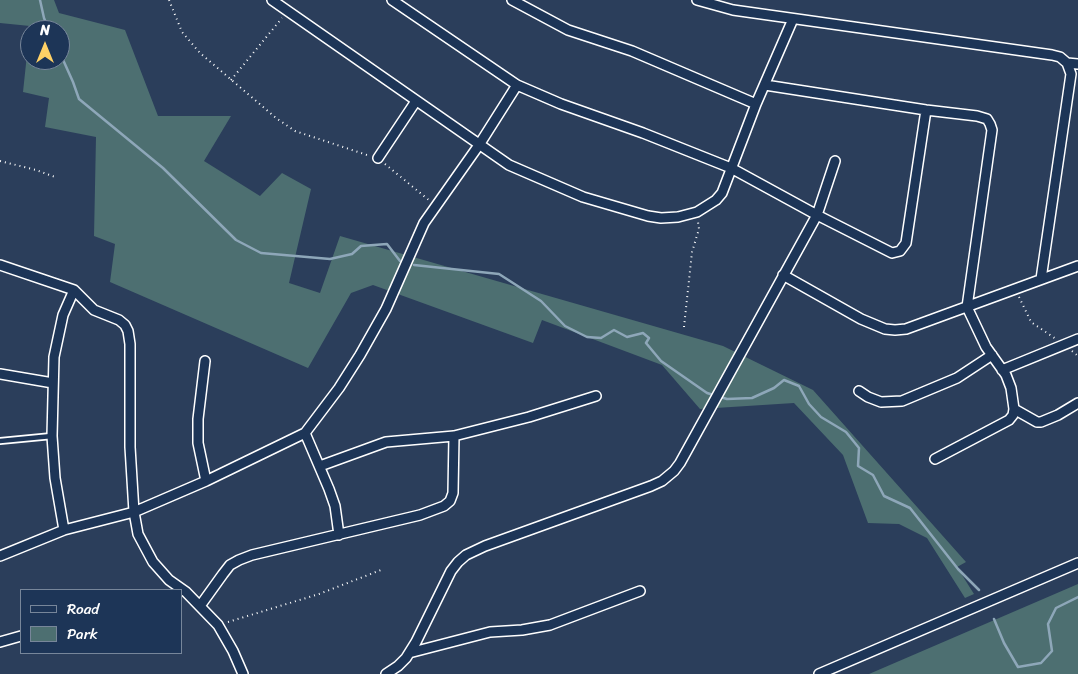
<!DOCTYPE html>
<style>
body{margin:0}
#map{position:relative;width:1078px;height:674px;overflow:hidden;background:#2b3e5b;font-family:Sriracha,sans-serif}
canvas{display:block}
.legend{position:absolute;left:20px;top:589px;width:162px;height:65px;box-sizing:border-box;background:#1d3557;border:1px solid #77869a;margin:0;padding:6px 9px;list-style:none;font-size:15px;color:#fff}
.legend li{display:flex;align-items:center;gap:10px;height:25px}
.legend b{width:25px;border:1px solid #77869a}
.north{position:absolute;left:20px;top:20px;width:50px;height:50px;box-sizing:border-box;background:#1d3557;border:1px solid #77869a;border-radius:50%;rotate:0deg;font-size:14px;font-weight:700;line-height:20px;text-align:center;color:#fff}
.north::after{content:'';display:block;margin:auto;width:18px;height:22px;background:#ffd166;clip-path:polygon(50% 0,100% 100%,50% 72%,0 100%)}
</style>
<div id="map">
<canvas width="1078" height="674"></canvas>
<ul class="legend">
<li><b style="height:6px;background:#1d3557"></b>Road</li>
<li><b style="height:14px;background:#4d6f71"></b>Park</li>
</ul>
<div class="north">N</div>
</div>
<script>
const c = document.querySelector('canvas').getContext('2d');
c.lineJoin = 'round';
function fill(path, color) { c.fillStyle = color; c.fill(path, 'evenodd'); }
const poly = rows => new Path2D(rows.map(r => 'M' + r).join(''));
function stroke(path, color, width, dash) { c.strokeStyle = color; c.lineWidth = width; c.lineCap = dash ? 'butt' : 'round'; c.setLineDash(dash || []); c.stroke(path); }
const green = poly([
 [0,0,54,0,59,13,125,30,158,116,231,116,204,161,260,196,282,173,311,189,289,283,320,293,340,236,723,346,813,390,966,562,957,567,974,594,965,598,927,538,899,524,868,523,843,455,794,403,700,409,662,365,542,320,533,343,373,285,351,293,308,368,110,282,115,244,94,236,96,137,45,127,49,98,23,92,30,26,0,23],
 [30,30,60,30,60,60,30,60],
 [1078,584,1078,674,869,674]
]);
const stream = poly([
 [40,0,44,18,49,30],
 [60,53,73,82,79,99,163,168,236,240,261,253,330,259,352,254,361,246,387,244,400,261],
 [414,265,499,274,541,301,565,326,587,337,601,338,614,330,627,337,643,333,649,338,646,343,661,361,707,393,727,399,752,398,774,388,784,380,799,386,809,404,821,417,846,432,859,448,858,466,873,475,884,496,910,508,958,569,979,590],
 [994,619,1004,643,1018,667,1041,663,1052,651,1048,624,1056,608,1078,597]
]);
const path = poly([
 [169,0,182,32,200,53,276,118,295,131,370,156],
 [231,80,282,18],
 [0,161,36,170,55,177],
 [385,164,430,201],
 [1019,297,1031,322,1056,339],
 [684,327,692,252,699,229,698,222],
 [1072,351,1078,356],
 [228,622,319,594,381,570]
]);
const service = poly([
 [0,441,52,436]
]);
const minor = poly([
 [272,0,509,165,583,197,648,216,661,218,678,217,697,212,716,200,722,193,756,104,793,19],
 [392,0,517,85,561,104,643,133,731,168,817,215,892,253,900,251,906,243,926,110],
 [512,0,568,30,632,51,756,104],
 [697,0,733,10,1052,55,1060,57,1067,63,1078,64],
 [765,85,926,110,977,116,987,119,990,124,992,130,967,307,986,347,1006,375,1011,388,1014,409,1013,415,1009,420,935,459],
 [378,158,416,101],
 [0,265,74,290,94,310,119,320,125,325,128,331,130,344,130,447,134,512,138,534,153,562,169,580,186,592,218,625,233,651,243,674],
 [783,275,861,319,885,329,895,330,906,329,1078,266],
 [1041,279,1071,74,1067,63],
 [205,361,198,419,198,443,206,481],
 [1002,370,1078,339],
 [0,374,53,383],
 [859,391,868,397,881,402,902,401,957,378,992,355],
 [1014,409,1037,422,1041,422,1058,415,1078,403],
 [305,433,329,489,335,506,339,535],
 [320,466,386,442,454,436,529,417,596,396],
 [64,530,55,478,52,436,54,357,63,315,74,290],
 [0,556,64,530,134,512,206,481,305,433,339,388,360,355,386,309,424,223,479,145,517,85],
 [200,606,223,574,230,565,239,560,252,555,420,515,444,506,450,501,453,493,454,436],
 [0,642,21,636],
 [409,653,490,632,522,630,550,625,640,591],
 [386,674,398,666,406,658,416,642,451,571,458,562,466,555,485,546,651,486,662,481,674,471,680,463,817,215,835,161],
 [819,674,1078,563]
]);
fill(green, '#4d6f71');
stroke(stream, '#8ea7b9', 2.5);
stroke(service, '#fff', 8);
stroke(minor, '#fff', 12);
stroke(path, '#fff', 2, [1, 4]);
stroke(service, '#1d3557', 4.5);
stroke(minor, '#1d3557', 9);
</script>
